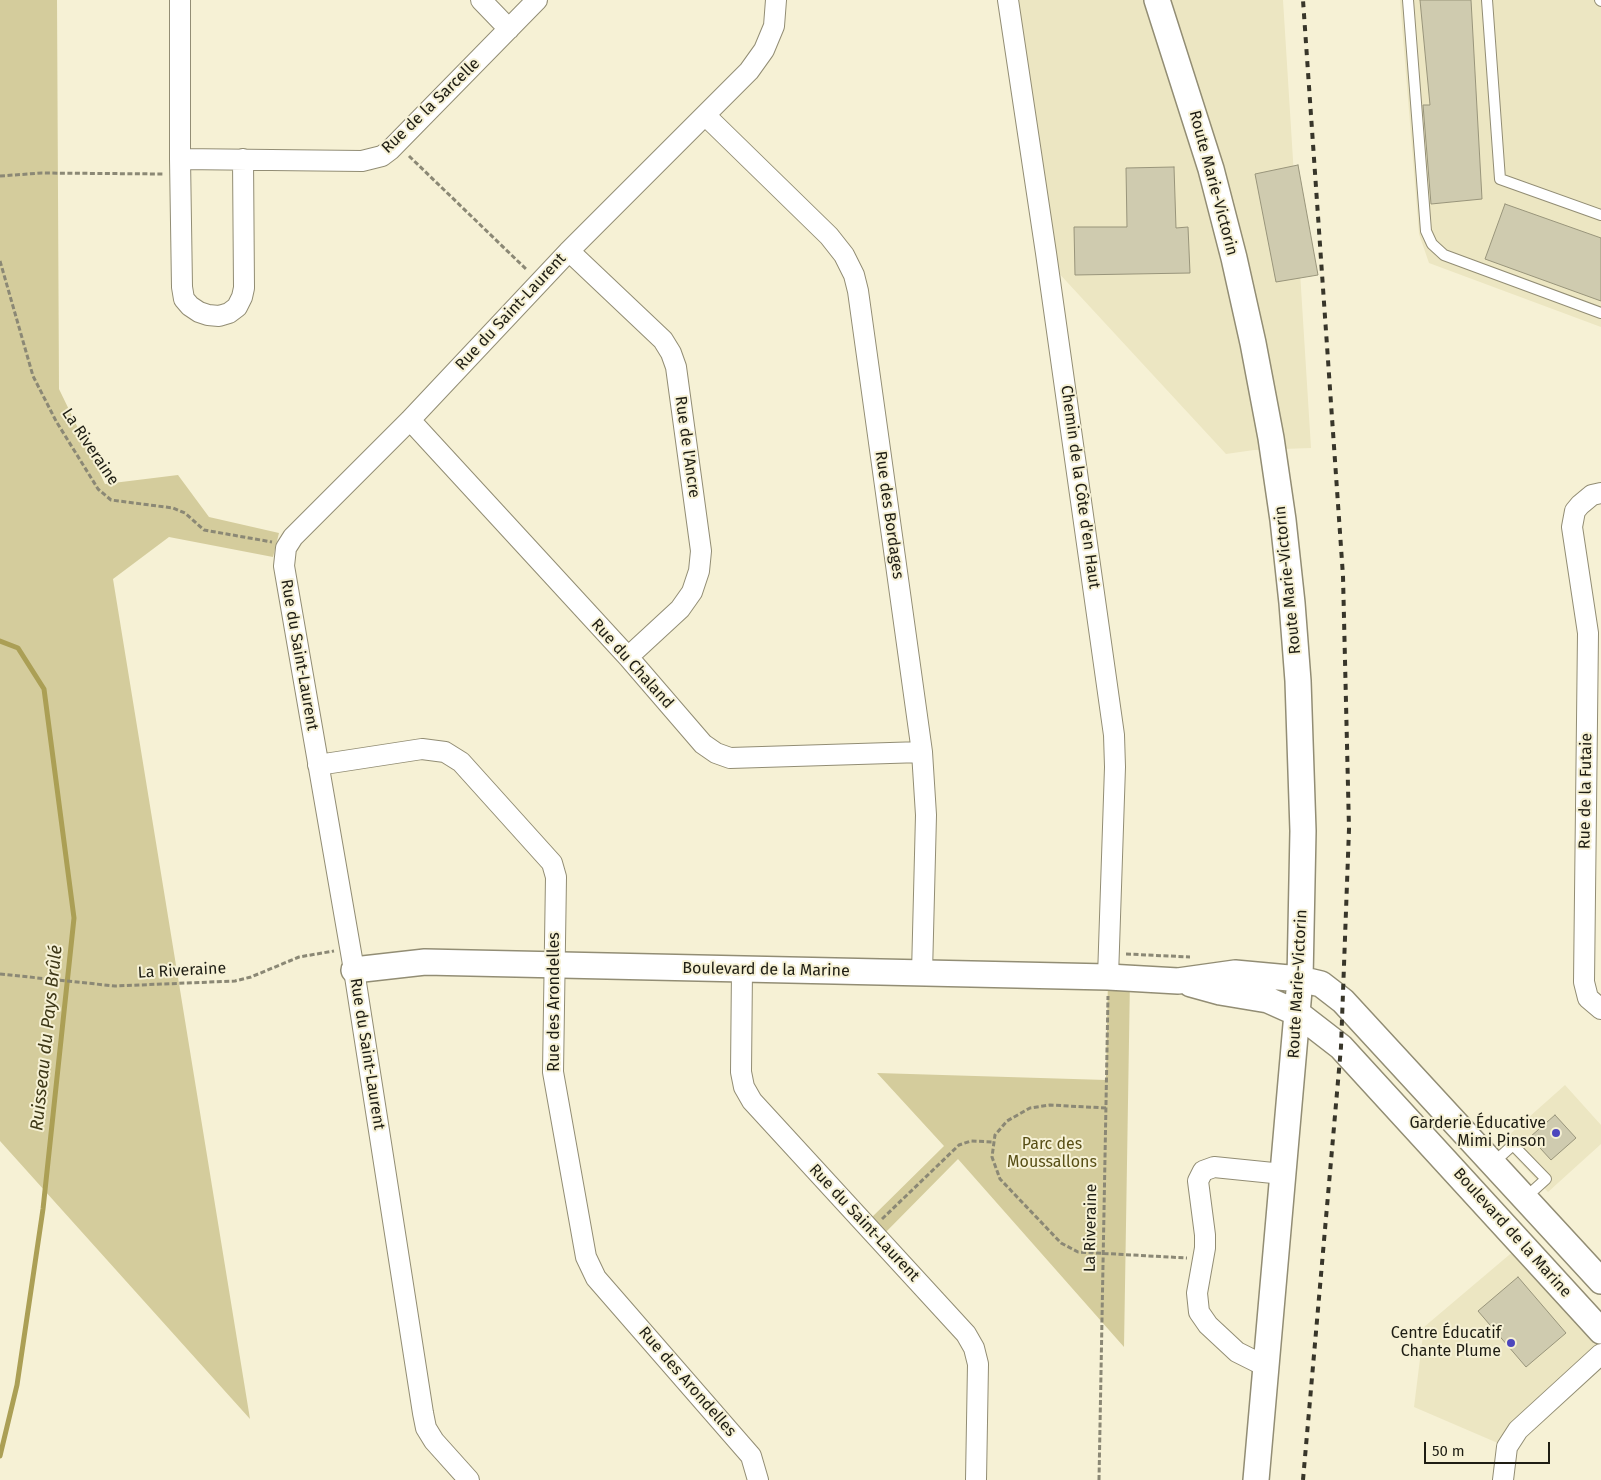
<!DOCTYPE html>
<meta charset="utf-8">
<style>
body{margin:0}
#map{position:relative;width:1601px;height:1480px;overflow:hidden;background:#f6f1d5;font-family:"Fira Sans",sans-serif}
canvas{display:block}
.scale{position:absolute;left:1424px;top:1442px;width:126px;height:22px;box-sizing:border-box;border:2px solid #1e1d13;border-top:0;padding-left:6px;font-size:15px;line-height:18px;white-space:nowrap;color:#1e1d13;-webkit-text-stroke:4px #f6f1d5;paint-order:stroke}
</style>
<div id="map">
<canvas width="1601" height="1480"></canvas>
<div class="scale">50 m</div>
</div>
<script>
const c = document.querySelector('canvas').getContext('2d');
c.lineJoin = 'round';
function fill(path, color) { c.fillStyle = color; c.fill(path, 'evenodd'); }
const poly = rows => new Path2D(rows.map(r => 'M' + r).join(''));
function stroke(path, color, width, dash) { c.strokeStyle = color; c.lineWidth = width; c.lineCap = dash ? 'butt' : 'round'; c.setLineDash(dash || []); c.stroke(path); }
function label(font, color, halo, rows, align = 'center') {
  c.font = font + ' "Fira Sans",sans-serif'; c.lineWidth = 4; c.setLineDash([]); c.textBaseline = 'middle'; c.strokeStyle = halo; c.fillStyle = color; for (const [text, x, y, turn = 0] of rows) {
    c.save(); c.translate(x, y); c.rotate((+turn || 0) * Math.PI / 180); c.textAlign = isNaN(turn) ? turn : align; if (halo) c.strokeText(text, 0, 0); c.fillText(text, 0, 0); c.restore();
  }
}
const built = poly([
 [1016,0,1283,0,1311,448,1254,450,1226,454,1055,269],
 [1400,0,1601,0,1601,327,1429,263,1419,234],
 [1565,1085,1601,1125,1601,1144,1548,1192,1501,1142],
 [1522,1244,1601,1331,1601,1354,1507,1447,1414,1407,1424,1327]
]);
const green = poly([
 [0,0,57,0,59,389,105,484,178,475,209,517,279,533,273,557,169,537,113,579,250,1419,0,1141],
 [1108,977,1130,979,1124,1347,958,1159,879,1239,865,1224,944,1146,877,1073,1106,1080]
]);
const stream = poly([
 [0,641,18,648,44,689,74,918,43,1209,17,1385,0,1456]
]);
const building = poly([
 [1420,0,1471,0,1482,199,1431,204,1423,105,1430,105,1420,0],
 [1298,165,1318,275,1276,282,1255,174,1298,165],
 [1174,167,1176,228,1188,227,1190,273,1075,275,1074,227,1127,227,1126,168,1174,167],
 [1505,204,1601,238,1601,301,1485,259,1505,204],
 [1555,1115,1576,1138,1551,1160,1530,1137,1555,1115],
 [1518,1277,1566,1333,1526,1367,1478,1311,1518,1277]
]);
const path = poly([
 [409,156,527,270],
 [0,176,42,173,164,174],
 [0,261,33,376,56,421,98,489,111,500,173,508,185,513,204,530,272,542],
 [1126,954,1190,957],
 [0,974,115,986,235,981,251,977,299,957,334,951],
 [1106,1108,1050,1105,1030,1108,1007,1121,995,1135,994,1142,992,1157,1000,1179,1061,1243,1078,1252,1187,1258],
 [882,1219,959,1145,971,1141,994,1142],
 [1099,1480,1108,996]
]);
const service = poly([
 [1408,0,1426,231,1432,244,1444,255,1601,313],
 [1487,0,1500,179,1601,215],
 [1600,0,1601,1],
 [1493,1163,1513,1145,1546,1179,1525,1198]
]);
const minor = poly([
 [180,0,180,159,362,161,382,156,390,150,537,0],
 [481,0,509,29],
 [1008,0,1046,253,1114,735,1115,767,1108,977],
 [706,116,829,236,844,255,854,275,858,291,922,752,926,815,922,973],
 [180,159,182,287,184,299,190,306,199,312,208,315,219,316,229,313,237,307,242,297,244,288,243,159],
 [569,251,663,340,671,353,676,367,701,551,699,571,692,592,680,609,628,657],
 [410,420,628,657,703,744,716,753,730,758,922,752],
 [1601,493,1592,495,1580,505,1575,511,1572,527,1588,633,1584,982,1588,998,1601,1009],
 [318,765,422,749,445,752,461,762,552,863,556,877,553,1072,586,1257,596,1278,751,1456,758,1480],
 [742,969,741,1072,744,1087,752,1101,966,1334,974,1348,978,1364,976,1480],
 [1267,1367,1237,1352,1208,1325,1199,1312,1197,1293,1205,1248,1205,1235,1198,1181,1203,1171,1214,1167,1283,1174],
 [469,1480,434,1441,426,1428,423,1413,354,970,284,566,286,548,293,537,410,420,569,251,749,71,764,50,774,26,776,0],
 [1503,1480,1507,1447,1518,1430,1601,1354]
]);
const tertiary = poly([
 [1157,0,1211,169,1234,258,1253,343,1271,438,1283,520,1292,603,1298,681,1303,831,1300,979,1256,1480],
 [354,970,425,962,1108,977,1178,981,1235,973,1300,979,1321,984,1343,1001,1601,1281],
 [1191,984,1220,992,1268,1000,1297,1013,1341,1047,1601,1331]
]);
const rail = poly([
 [1303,1480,1341,1047,1349,829,1343,576,1303,0]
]);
const markers = [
 [1556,1133,5,"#4d46bd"],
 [1511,1343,5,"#4d46bd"]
];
const streetNames = [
 ["Rue de la Sarcelle",431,106,-44],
 ["Route Marie-Victorin",1213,183,75],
 ["Rue du Saint-Laurent",511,312,-47],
 ["La Riveraine",90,447,56],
 ["Rue de l'Ancre",687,447,82],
 ["Chemin de la Côte d'en Haut",1080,487,82],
 ["Rue des Bordages",889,515,82],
 ["Route Marie-Victorin",1288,580,-96],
 ["Rue du Saint-Laurent",299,655,80],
 ["Rue du Chaland",632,664,48],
 ["Rue de la Futaie",1586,791,-89],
 ["Boulevard de la Marine",766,970,1],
 ["La Riveraine",182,971,-3],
 ["Route Marie-Victorin",1298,984,-87],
 ["Rue des Arondelles",555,1002,-90],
 ["Rue du Saint-Laurent",367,1054,81],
 ["Rue du Saint-Laurent",864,1223,47],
 ["La Riveraine",1091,1228,-89],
 ["Boulevard de la Marine",1512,1233,48],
 ["Rue des Arondelles",687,1382,49]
];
const poiNames = [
 ["Garderie Éducative",1546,1124],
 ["Mimi Pinson",1546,1142],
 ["Centre Éducatif",1501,1334],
 ["Chante Plume",1501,1352]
];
const parkNames = [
 ["Parc des",1052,1145],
 ["Moussallons",1052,1163]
];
const waterNames = [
 ["Ruisseau du Pays Brûlé",47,1038,-84]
];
fill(built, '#ece6c2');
fill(green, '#d4cc9c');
stroke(stream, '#ab9f55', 5);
fill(building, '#cfcbaf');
stroke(building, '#99957b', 1);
stroke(service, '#928d74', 12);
stroke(minor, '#928d74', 22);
stroke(tertiary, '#928d74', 28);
stroke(path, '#8b8875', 3, [5, 2.5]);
stroke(service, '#fff', 10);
stroke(minor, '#fff', 20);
stroke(tertiary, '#fff', 25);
stroke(rail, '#38362a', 4, [6, 6]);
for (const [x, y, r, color] of markers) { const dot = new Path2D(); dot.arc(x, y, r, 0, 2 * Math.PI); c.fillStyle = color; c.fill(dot); stroke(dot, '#f6f1d5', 2); }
label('16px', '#1e1d13', '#f6f1d5', streetNames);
label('16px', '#1e1d13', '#f6f1d5', poiNames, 'right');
label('16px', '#574e15', '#f6f1d5', parkNames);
label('italic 18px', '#3e3817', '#f6f1d5', waterNames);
</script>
